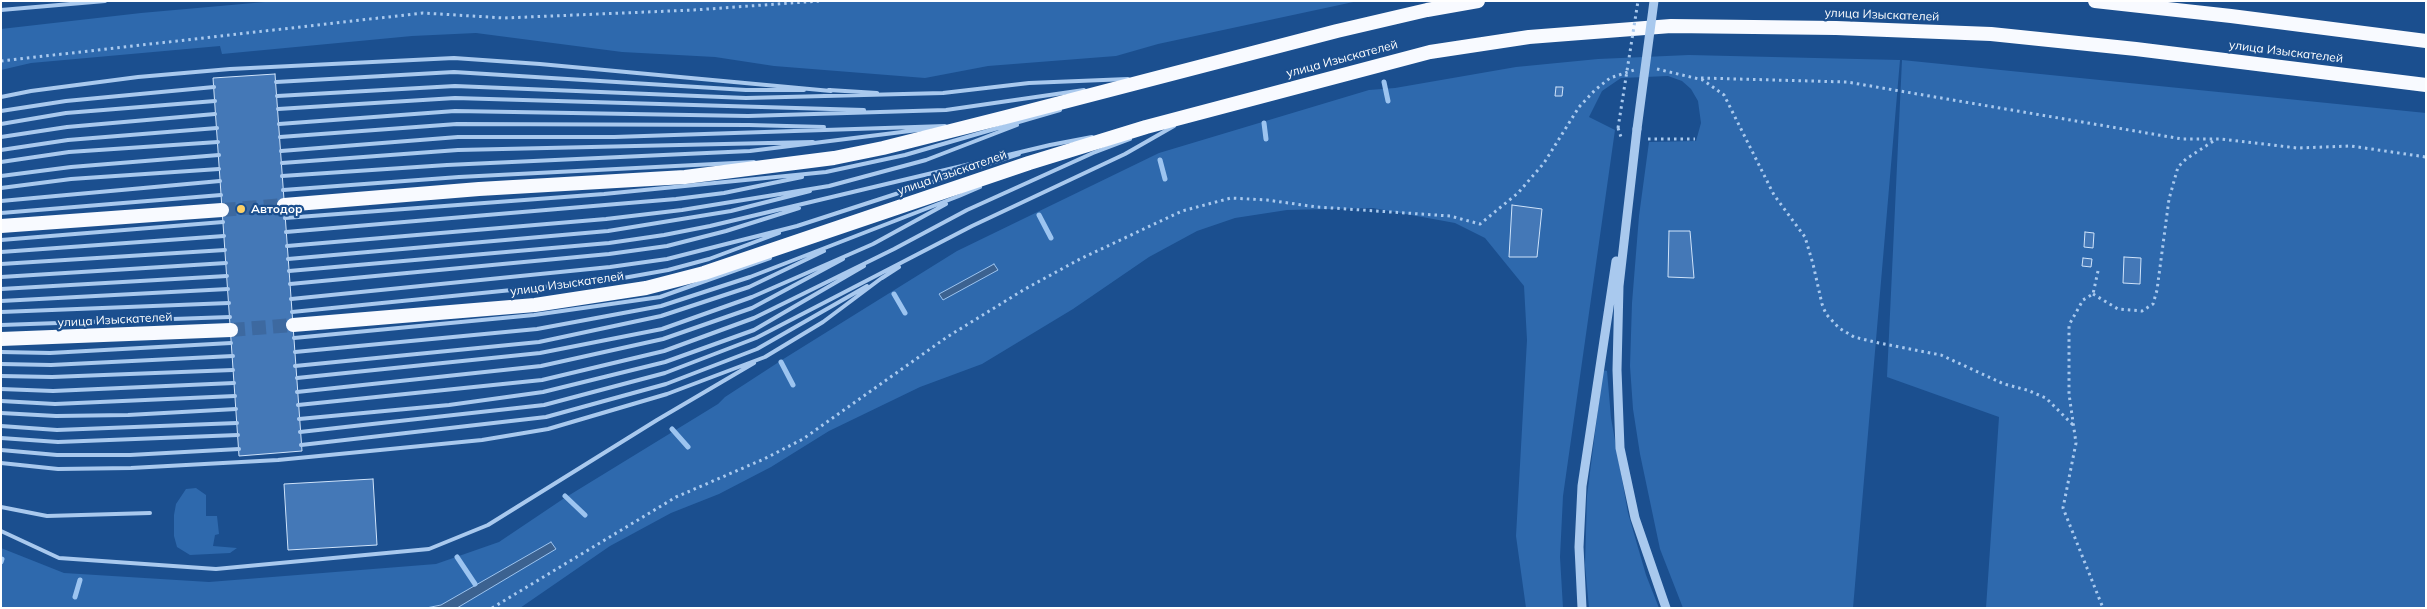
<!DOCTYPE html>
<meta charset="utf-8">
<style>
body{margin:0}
#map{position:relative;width:2427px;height:609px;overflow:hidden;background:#1b4f8f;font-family:Mulish,sans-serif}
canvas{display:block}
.frame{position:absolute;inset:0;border:2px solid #fff;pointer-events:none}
</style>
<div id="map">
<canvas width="2427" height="609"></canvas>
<div class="frame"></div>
</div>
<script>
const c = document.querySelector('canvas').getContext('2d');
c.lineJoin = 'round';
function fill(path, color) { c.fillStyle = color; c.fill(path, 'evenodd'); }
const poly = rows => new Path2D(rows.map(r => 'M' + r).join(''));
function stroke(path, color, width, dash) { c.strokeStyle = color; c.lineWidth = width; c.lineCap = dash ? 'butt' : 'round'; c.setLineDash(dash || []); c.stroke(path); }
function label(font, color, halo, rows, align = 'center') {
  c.font = font + ' Mulish,sans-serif'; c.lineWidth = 4.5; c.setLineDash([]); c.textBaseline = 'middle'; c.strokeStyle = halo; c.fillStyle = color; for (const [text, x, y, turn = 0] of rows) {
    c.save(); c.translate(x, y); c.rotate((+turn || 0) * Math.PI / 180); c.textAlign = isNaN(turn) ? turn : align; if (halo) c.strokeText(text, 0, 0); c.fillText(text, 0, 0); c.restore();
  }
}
const green = poly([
 [276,1,1358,1,1158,44,1116,56,988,66,925,78,774,66,715,57,622,52,476,33,412,36,222,54,220,46,31,63,1,70,1,29,141,13],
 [1689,55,1900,60,1853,608,1683,608,1660,549,1640,454,1633,409,1630,366,1632,303,1639,216,1649,142,1696,141,1701,123,1698,101,1691,89,1682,81,1668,76,1621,78,1602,91,1589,117,1615,130,1563,496,1560,557,1563,608,1526,608,1516,536,1527,340,1524,286,1485,238,1455,223,1373,208,1287,210,1235,218,1197,231,1149,257,1073,309,982,364,920,387,829,431,771,467,719,494,671,513,610,546,520,608,1,608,1,548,64,573,209,582,436,564,499,542,563,499,718,404,725,397,785,358,957,251,1159,153,1369,90,1395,88,1516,67,1598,59],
 [1902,60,2426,113,2426,608,1986,608,1999,417,1887,377],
 [1603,370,1607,371,1611,418,1628,513,1646,575,1659,608,1589,608,1585,565,1587,496],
 [196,488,206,495,206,516,217,516,219,534,215,535,213,546,237,548,230,553,190,555,177,547,174,536,174,515,176,504,186,489]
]);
const water = poly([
 [994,264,998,270,943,300,939,294,994,264],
 [551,542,556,549,457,608,426,608,441,605,551,542]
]);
const stream = poly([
 [1384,82,1388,101],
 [1264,123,1266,139],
 [1160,160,1165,179],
 [1039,215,1051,238],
 [894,294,905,313],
 [781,362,793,385],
 [672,429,688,447],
 [565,496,585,515],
 [457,557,475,584],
 [1,562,2,559],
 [75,597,80,580]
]);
const building = poly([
 [275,74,302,451,239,456,213,78,275,74],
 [1556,87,1563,87,1562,96,1555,96,1556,87],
 [1512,205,1542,209,1537,257,1509,257,1512,205],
 [1669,231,1690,231,1694,278,1668,277,1669,231],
 [2085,232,2094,233,2093,248,2084,247,2085,232],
 [2124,257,2141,258,2140,284,2123,283,2124,257],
 [2083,258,2092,259,2091,267,2082,266,2083,258],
 [373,479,377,545,288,550,284,484,373,479]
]);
const trunkTunnel = poly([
 [222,210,284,205],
 [231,330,293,325]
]);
const path = poly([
 [1,61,423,13,504,18,694,10,819,1],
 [1657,69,1703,80,1724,95,1774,195,1805,237,1813,264,1822,304,1826,314,1839,328,1854,337,1879,343,1941,355,2004,384,2027,390,2046,398,2074,426],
 [1701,78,1847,82,2182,139,2221,139,2297,148,2351,146,2426,157],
 [1618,128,1622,140],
 [1648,139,1695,139],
 [2098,271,2093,294,2083,300,2069,325,2069,394,2076,443,2063,508,2103,608],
 [2093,294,2118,309,2142,311,2153,304,2157,290,2169,199,2178,167,2186,159,2215,140],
 [492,608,676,497,764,459,803,439,947,337,1025,289,1080,259,1182,211,1231,198,1267,200,1317,207,1450,216,1480,224,1518,193,1544,163,1579,107,1595,90,1610,78,1634,70]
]);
const service = poly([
 [1,10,105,1],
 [276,82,454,72,746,90,804,90],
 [829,90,877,93],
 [277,96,455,86,746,98,943,93,1029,83,1128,79],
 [1,97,31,91,138,77,230,69,454,58,540,64,831,91],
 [278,109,455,98,864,110],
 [1,111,66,101,214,87],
 [1,124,66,113,215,101],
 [279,124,455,111,748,116,946,110,1084,90],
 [1,137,67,127,215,114],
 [280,137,457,124,749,125,824,127],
 [1,150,68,140,217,128],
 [281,151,458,137,614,137,945,126],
 [1,162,69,152,218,142],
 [282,163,458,150,813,142],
 [1,176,71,167,219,155],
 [282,176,447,165,750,151,934,128],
 [1,188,71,179,219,169],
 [283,190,459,177,754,162],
 [1,201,220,181],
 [1,213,221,195],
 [285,218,604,194,826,172,905,155,1060,110],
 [286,232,676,199,724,193,802,177],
 [1,240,223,222],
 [287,246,606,219,682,210,829,186,926,160,1017,125],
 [1,252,224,236],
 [288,259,608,231,731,211,810,191],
 [1,264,225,250],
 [289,271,609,243,664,235,710,226,1050,145,1092,137],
 [1,277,226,263],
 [882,278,899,267],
 [290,284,609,254,667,246,726,231,799,208],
 [1,289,227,276],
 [291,299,610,267,667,259,797,226,1019,154],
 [1,301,228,289],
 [1,312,229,303],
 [292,312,612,280,668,270,709,259,779,233],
 [1,325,230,317],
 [294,338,534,315,660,297,770,258],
 [1,352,50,353,231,343],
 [295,352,537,329,661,306,750,277,959,196,980,187],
 [1,364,51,365,233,356],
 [295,366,539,342,661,316,749,287,824,251],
 [1,376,52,377,233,370],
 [297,378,540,353,662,329,752,297,873,244,946,204],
 [1,389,53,391,234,383],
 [297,392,541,366,663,339,752,308,843,259],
 [1,401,55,404,235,396],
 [298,405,542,380,664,351,754,318,894,249,967,210,1093,153,1130,139],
 [1,413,56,416,128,415,236,409],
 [299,419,449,405,543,392,665,362,754,330,864,266],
 [1,426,57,430,237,423],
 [300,432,544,405,665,373,756,338,972,226,1125,154,1174,126],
 [1,438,58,442,238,435],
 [301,445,546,417,666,384,757,349,867,286],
 [1,450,57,455,130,455,239,449],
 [1,463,58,469,131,468,278,460,482,440,548,429,667,394,765,357,823,322,883,277],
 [1,507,47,516,150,513],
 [1,531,59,558,216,569,429,549,488,525,657,420,754,363]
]);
const tertiary = poly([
 [1637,129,1619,286,1617,370,1620,448,1635,518,1666,608],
 [1582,608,1579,547,1582,486,1616,261]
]);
const trunk = poly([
 [2095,1,2231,16,2426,41],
 [284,205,479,189,685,177,834,158,883,148,1006,117,1337,31,1427,10,1478,1],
 [1,226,222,210],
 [293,325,535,305,646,288,704,273,1029,163,1146,127,1430,52,1529,37,1671,26,1836,28,1991,34,2136,49,2426,85],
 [1,339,231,330]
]);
const pathBridge = poly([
 [1618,128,1638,1]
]);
const tertiaryBridge = poly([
 [1637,129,1654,1]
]);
const markers = [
 [241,209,5,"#ffd166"]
];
const streetNames = [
 ["улица Изыскателей",1882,15,2],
 ["улица Изыскателей",2286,52,7],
 ["улица Изыскателей",1342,59,-15],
 ["улица Изыскателей",952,173,-19],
 ["улица Изыскателей",567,284,-8],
 ["улица Изыскателей",115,320,-3]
];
const poiNames = [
 ["Автодор",251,209]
];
fill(green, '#2e69ad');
fill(water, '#3c6290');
stroke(water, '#9cc4f0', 1);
stroke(stream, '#9cc4f0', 5);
fill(building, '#4478b7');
stroke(building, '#cfe3fa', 1);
stroke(trunkTunnel, '#3d69a0', 14, [14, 7]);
stroke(path, '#a9c9ee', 3, [2.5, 4]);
stroke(service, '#a9c9ee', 4);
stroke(tertiary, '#a9c9ee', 9);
stroke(trunk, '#f8faff', 14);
stroke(pathBridge, '#a9c9ee', 3, [2.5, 4]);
stroke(tertiaryBridge, '#a9c9ee', 9);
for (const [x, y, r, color] of markers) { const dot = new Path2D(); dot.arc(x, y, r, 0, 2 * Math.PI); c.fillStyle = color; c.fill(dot); stroke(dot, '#1b4f8f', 2); }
label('12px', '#fff', '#1b4f8f', streetNames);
label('bold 12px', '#fff', '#1b4f8f', poiNames, 'left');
</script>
